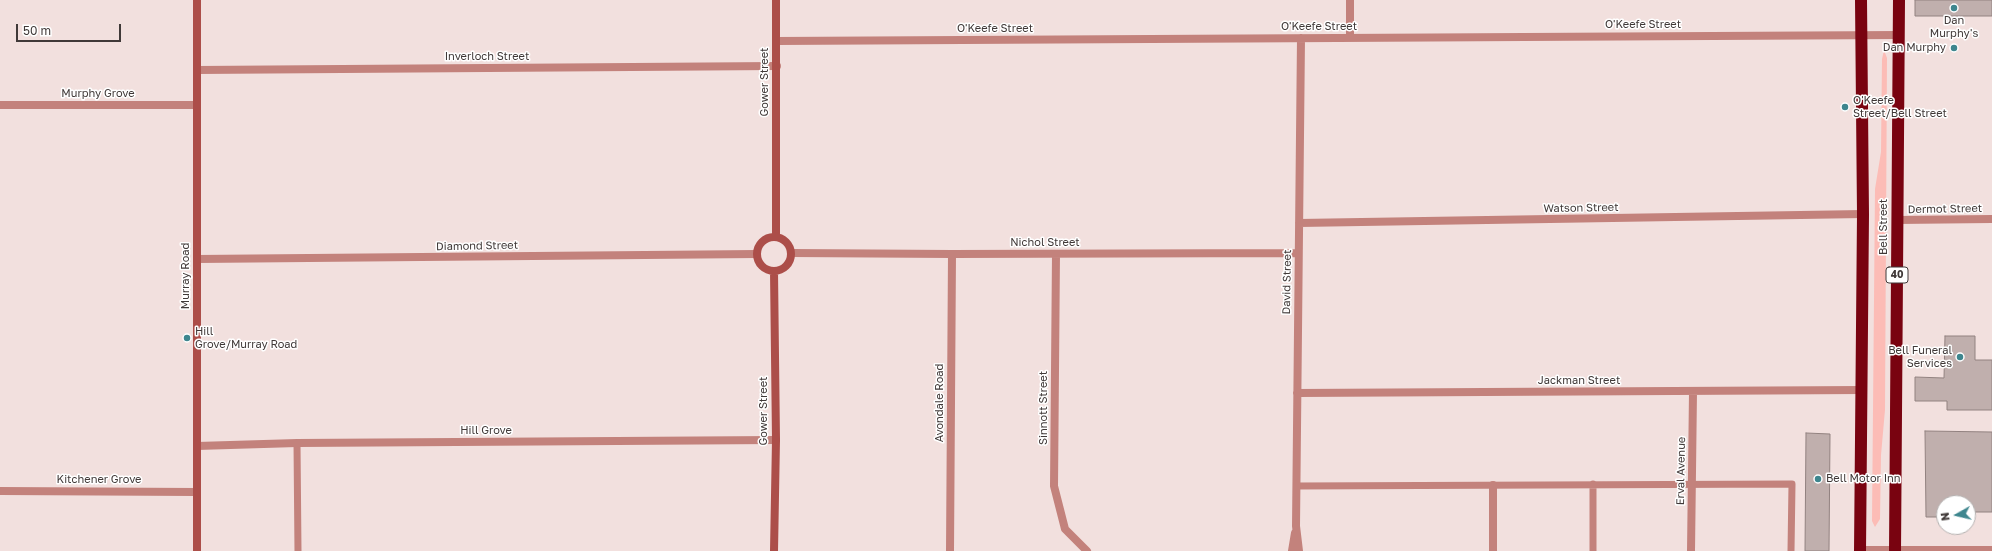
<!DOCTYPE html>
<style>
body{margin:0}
#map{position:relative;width:1992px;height:551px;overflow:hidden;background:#f2e0de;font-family:"Golos Text",sans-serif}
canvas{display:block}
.north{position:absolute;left:1936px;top:495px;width:40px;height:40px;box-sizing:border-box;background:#fff;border:1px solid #b3b0af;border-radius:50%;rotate:262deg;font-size:11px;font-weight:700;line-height:16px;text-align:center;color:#403938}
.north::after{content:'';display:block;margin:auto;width:14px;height:18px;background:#3e868e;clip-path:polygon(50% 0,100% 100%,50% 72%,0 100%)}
.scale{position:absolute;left:16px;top:24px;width:105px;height:18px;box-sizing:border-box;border:2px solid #403938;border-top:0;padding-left:5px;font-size:12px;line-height:14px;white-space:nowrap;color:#403938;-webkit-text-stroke:3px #fff;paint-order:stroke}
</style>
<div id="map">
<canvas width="1992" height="551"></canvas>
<div class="north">N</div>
<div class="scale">50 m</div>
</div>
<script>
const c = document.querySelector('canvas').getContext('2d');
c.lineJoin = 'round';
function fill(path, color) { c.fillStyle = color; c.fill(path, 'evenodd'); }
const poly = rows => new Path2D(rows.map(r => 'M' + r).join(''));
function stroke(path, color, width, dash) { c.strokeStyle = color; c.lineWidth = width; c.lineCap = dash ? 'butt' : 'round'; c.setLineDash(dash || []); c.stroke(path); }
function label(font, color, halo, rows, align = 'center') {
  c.font = font + ' "Golos Text",sans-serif'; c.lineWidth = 3; c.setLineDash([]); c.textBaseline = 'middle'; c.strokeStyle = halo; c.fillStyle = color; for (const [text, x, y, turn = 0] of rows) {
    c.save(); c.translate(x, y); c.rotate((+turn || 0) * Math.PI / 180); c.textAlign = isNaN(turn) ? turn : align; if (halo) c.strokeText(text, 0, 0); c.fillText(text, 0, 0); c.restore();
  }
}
const green = poly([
 [1884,50,1887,58,1885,410,1881,455,1880,519,1875,527,1872,521,1875,189,1881,152,1882,59]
]);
const building = poly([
 [1915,0,1992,0,1992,16,1915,16,1915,0],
 [1945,336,1975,336,1975,360,1992,360,1992,410,1947,410,1947,401,1915,401,1915,377,1944,378,1945,336],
 [1925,431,1992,432,1992,512,1968,512,1968,503,1944,503,1944,517,1926,517,1925,431],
 [1806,433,1830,434,1829,551,1805,551,1806,433]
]);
const lane = poly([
 [297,443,298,551],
 [1593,484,1593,551],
 [1297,486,1792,484,1791,551]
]);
const street = poly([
 [1350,38,1350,0],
 [776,41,1899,35],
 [197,70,777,66],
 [0,105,197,105],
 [1897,220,1992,219],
 [1299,223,1863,214],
 [792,253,952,254,1297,253],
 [1056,254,1054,486,1065,529,1087,551],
 [197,259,757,254],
 [1297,393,1862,390],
 [197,446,297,443,776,440],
 [0,491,197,492],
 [1860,550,1992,550],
 [950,551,952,254],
 [1292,551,1295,533],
 [1299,551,1296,526,1301,38],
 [1493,551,1493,485],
 [1691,551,1693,392]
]);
const secondary = poly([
 [197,0,197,551],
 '757 254a17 17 0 1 1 34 0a17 17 0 1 1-34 0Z',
 [776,237,776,0],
 [774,271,776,440,774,551]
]);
const highway = poly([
 [1860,551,1863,214,1861,0],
 [1895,551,1899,0]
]);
const markers = [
 [1954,8,4,"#3e868e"],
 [1954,48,4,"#3e868e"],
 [1845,107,4,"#3e868e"],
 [187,338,4,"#3e868e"],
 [1960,357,4,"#3e868e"],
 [1818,479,4,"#3e868e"]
];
const shields = [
 [1897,275,22]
];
const shieldNames = [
 ["40",1897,275]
];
const poiNames = [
 ["Dan",1954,21,"center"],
 ["Murphy's",1954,34,"center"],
 ["Dan Murphy",1946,48,"right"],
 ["O'Keefe",1853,101],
 ["Street/Bell Street",1853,114],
 ["Hill",195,332],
 ["Grove/Murray Road",195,345],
 ["Bell Funeral",1952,351,"right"],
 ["Services",1952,364,"right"],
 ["Bell Motor Inn",1826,479]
];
const streetNames = [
 ["O'Keefe Street",1643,25],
 ["O'Keefe Street",1319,27],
 ["O'Keefe Street",995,29],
 ["Inverloch Street",487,57],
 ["Gower Street",765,82,-90],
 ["Murphy Grove",98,94],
 ["Watson Street",1581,208,-1],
 ["Dermot Street",1945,209,-1],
 ["Bell Street",1884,227,-90],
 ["Nichol Street",1045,243],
 ["Diamond Street",477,246,-1],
 ["Murray Road",186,276,-90],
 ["David Street",1287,282,-89],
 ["Jackman Street",1579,381],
 ["Avondale Road",940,403,-90],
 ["Sinnott Street",1044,408,-90],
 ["Gower Street",764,411,-90],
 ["Hill Grove",486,431],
 ["Erval Avenue",1681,471,-89],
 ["Kitchener Grove",99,480]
];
fill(green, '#fcbcb6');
fill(building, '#c0afad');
stroke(building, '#928280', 1);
stroke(lane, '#c3827c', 7);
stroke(street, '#c3827c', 8);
stroke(secondary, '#ac4e49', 8);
stroke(highway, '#790310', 12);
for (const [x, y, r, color] of markers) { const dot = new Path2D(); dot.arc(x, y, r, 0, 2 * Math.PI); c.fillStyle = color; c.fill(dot); stroke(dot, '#fff', 1.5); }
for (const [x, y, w] of shields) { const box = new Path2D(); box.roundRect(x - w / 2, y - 8, w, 16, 3); c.fillStyle = '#fff'; c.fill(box); stroke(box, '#403938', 1); }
label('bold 10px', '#403938', null, shieldNames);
label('11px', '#403938', '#fff', poiNames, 'left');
label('11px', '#403938', '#fff', streetNames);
</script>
